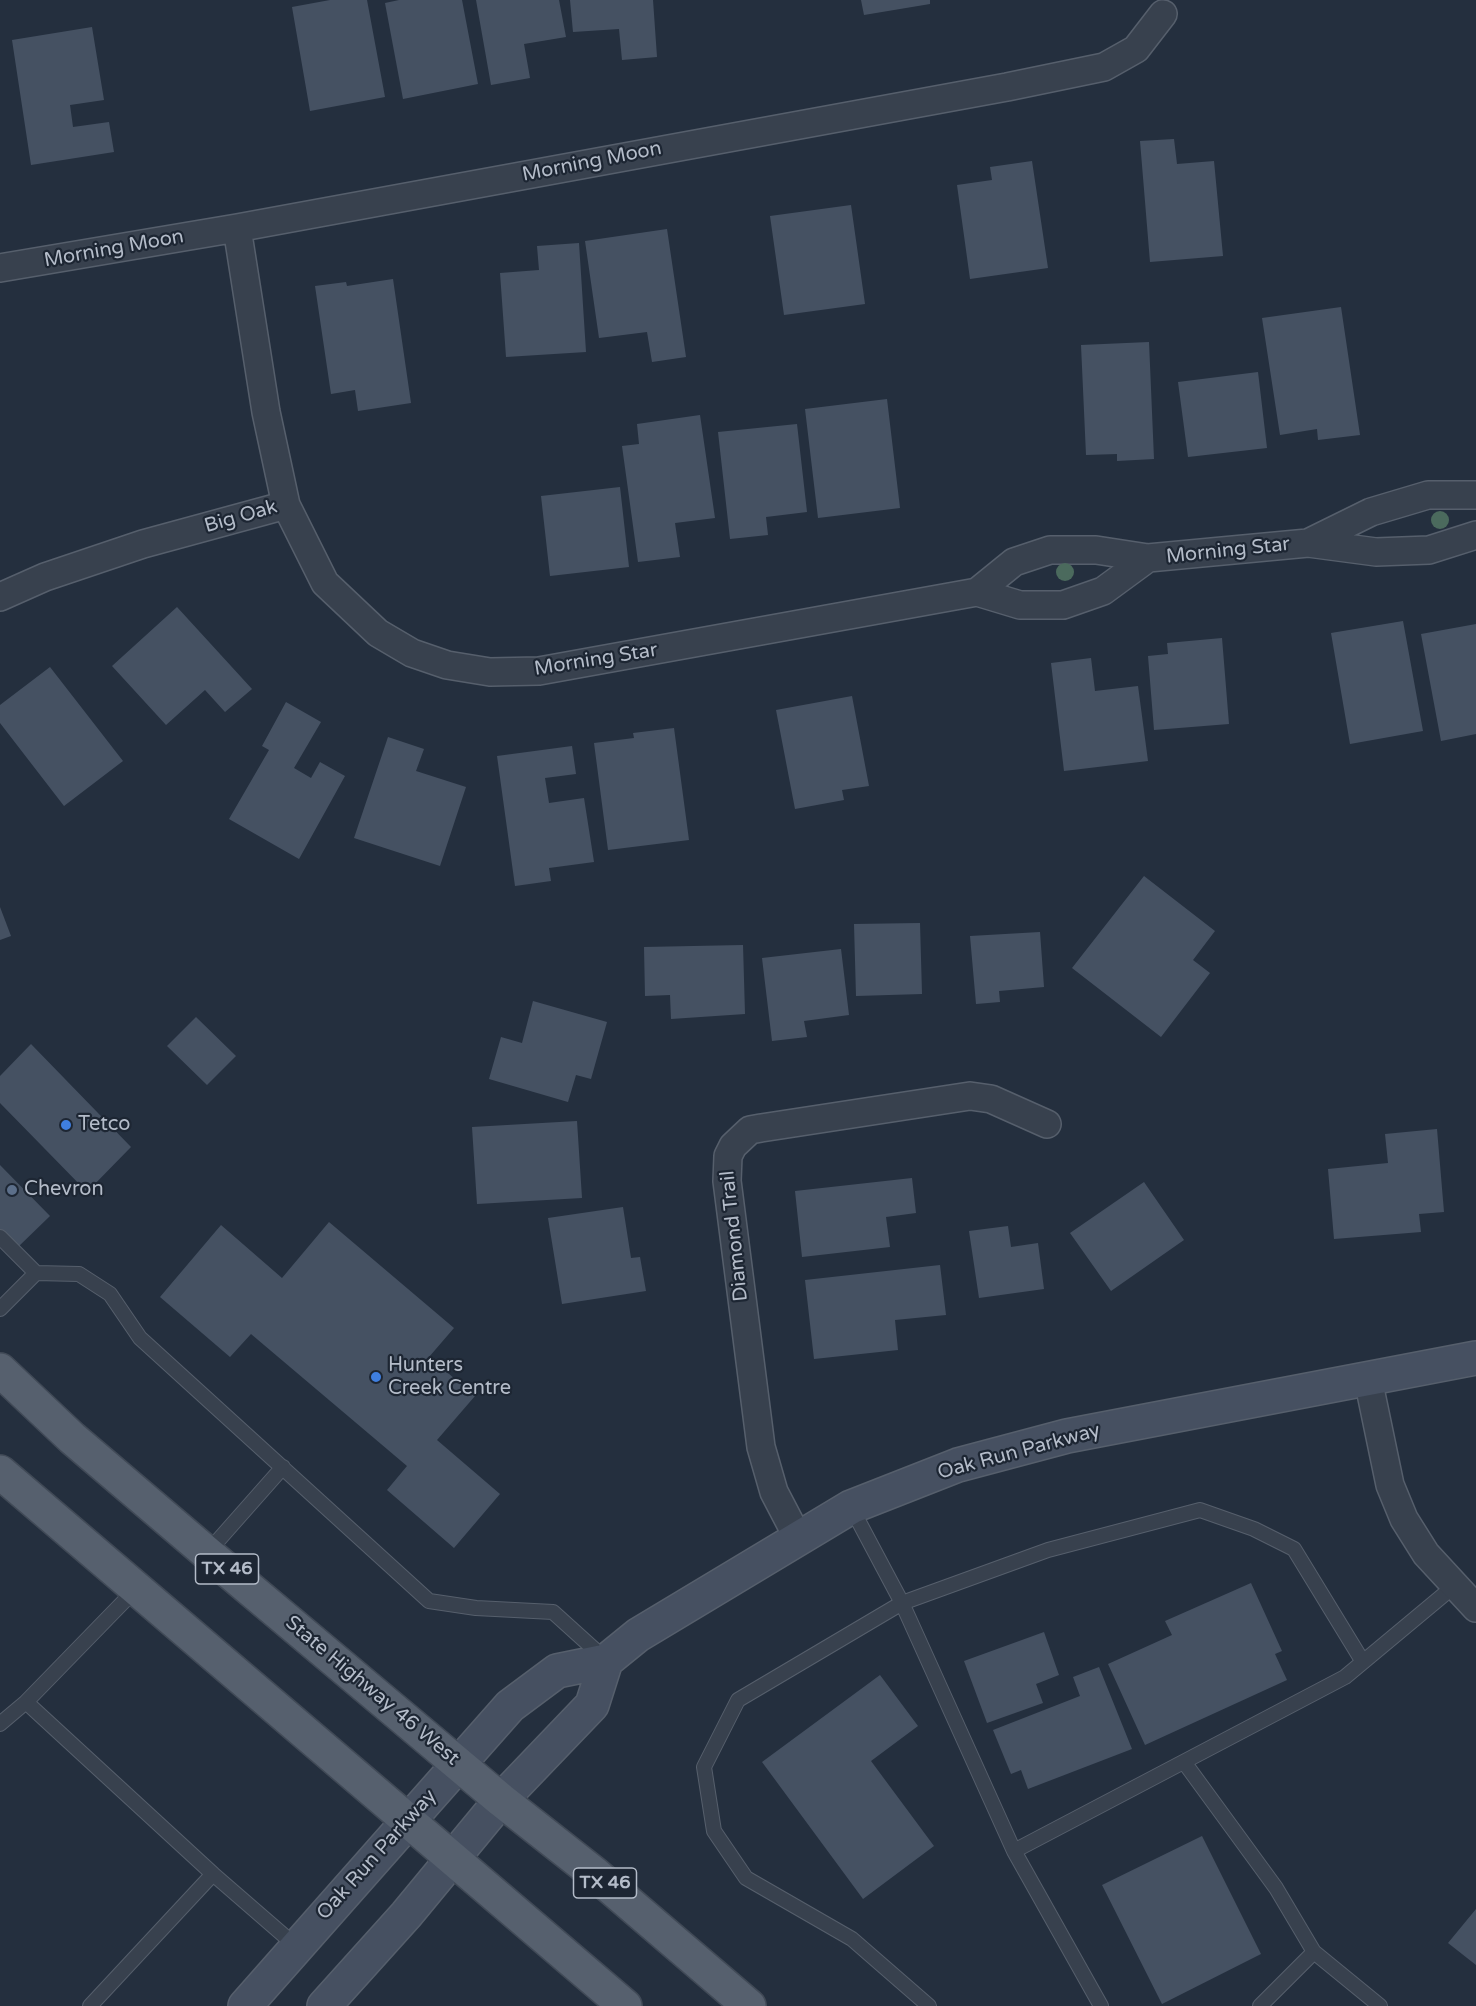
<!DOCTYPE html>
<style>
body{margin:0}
canvas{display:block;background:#242f3e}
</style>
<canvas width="1476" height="2006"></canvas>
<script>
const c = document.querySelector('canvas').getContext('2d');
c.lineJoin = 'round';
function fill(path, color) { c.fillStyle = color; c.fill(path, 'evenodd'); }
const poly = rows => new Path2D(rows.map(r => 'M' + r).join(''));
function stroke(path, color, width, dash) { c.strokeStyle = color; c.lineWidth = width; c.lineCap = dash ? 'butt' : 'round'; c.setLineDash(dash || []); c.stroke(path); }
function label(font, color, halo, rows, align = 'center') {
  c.font = font + ' "Varela Round",sans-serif'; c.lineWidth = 4.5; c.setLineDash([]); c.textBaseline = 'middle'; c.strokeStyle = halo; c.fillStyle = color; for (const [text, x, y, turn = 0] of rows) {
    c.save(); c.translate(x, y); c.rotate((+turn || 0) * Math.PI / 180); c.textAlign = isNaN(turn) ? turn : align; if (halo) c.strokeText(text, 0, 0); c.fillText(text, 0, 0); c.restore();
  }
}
const building = poly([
 [330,0,367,0,385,97,310,111,292,7],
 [399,0,462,0,478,84,403,99,385,3],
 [476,0,559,0,566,37,524,44,530,78,491,85],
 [570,0,653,0,657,57,622,60,619,29,573,32],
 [861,0,930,0,930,4,864,15],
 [92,27,104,100,70,105,73,127,109,122,114,152,31,165,12,40],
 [1174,139,1177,164,1214,161,1223,256,1150,262,1140,141],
 [1032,161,1048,268,970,279,957,185,992,180,990,167],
 [851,205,865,304,784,315,770,216],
 [667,229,686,357,652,362,647,332,599,338,585,241],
 [579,243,586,352,506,357,500,273,539,270,537,246],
 [393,279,411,403,358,411,355,390,331,394,315,286,346,282,347,286],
 [1341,307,1360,435,1318,440,1317,429,1280,435,1262,318],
 [1149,342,1154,459,1117,461,1117,454,1086,455,1081,345],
 [1258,372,1267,448,1188,457,1178,382],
 [887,399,900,508,818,518,805,409],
 [700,415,715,518,675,523,680,557,638,562,622,446,639,444,637,424],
 [797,424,807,512,766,517,768,535,730,539,718,432],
 [620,487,629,567,550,576,541,496],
 [177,607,252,689,225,712,205,690,166,725,112,666],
 [1403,621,1423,731,1350,744,1331,633],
 [1476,624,1476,734,1441,741,1421,634],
 [1222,638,1229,724,1154,730,1148,656,1168,654,1167,643],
 [1091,658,1095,691,1138,686,1148,761,1064,771,1051,663],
 [50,667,123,761,64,806,0,723,0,705],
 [852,696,869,786,842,790,844,800,795,809,776,710],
 [286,702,321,722,294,768,311,778,320,762,345,776,299,859,229,819,269,750,262,746],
 [674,728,689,840,608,850,594,743,634,738,633,733],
 [388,737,424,749,416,771,466,787,440,866,354,838],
 [572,746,576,774,545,778,549,803,584,798,594,862,549,868,551,881,515,886,497,756],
 [1144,876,1215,931,1193,960,1210,973,1161,1037,1072,968],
 [0,907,11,936,0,940],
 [920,923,922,994,856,996,854,924],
 [1040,932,1044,987,999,991,1000,1002,976,1004,970,936],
 [743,945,745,1014,671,1019,670,995,645,996,644,947],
 [841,949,849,1015,804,1021,807,1037,772,1041,762,958],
 [533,1001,607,1022,591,1079,576,1075,568,1102,489,1079,501,1037,522,1043],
 [196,1017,236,1056,207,1085,167,1046],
 [31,1044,131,1147,87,1192,0,1103,0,1076],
 [577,1121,582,1198,477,1204,472,1127],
 [1437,1129,1444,1212,1419,1214,1421,1232,1334,1239,1328,1169,1388,1163,1385,1134],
 [0,1165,50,1216,17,1248,0,1231],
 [912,1178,916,1213,886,1217,890,1247,802,1257,795,1191],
 [1144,1182,1184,1240,1111,1291,1070,1233],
 [623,1207,631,1258,640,1257,646,1291,562,1304,548,1218],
 [329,1222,454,1328,429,1357,475,1396,437,1440,500,1494,454,1548,387,1490,407,1466,251,1334,230,1357,160,1297,221,1225,282,1278],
 [1008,1226,1011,1247,1038,1243,1044,1289,979,1298,969,1231],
 [940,1265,946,1315,895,1320,898,1350,814,1359,805,1280],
 [1251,1583,1282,1651,1275,1654,1287,1680,1145,1745,1108,1664,1172,1635,1165,1621],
 [1044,1632,1059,1675,1036,1684,1043,1703,987,1723,964,1661],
 [1099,1667,1132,1749,1028,1789,1021,1770,1011,1774,993,1730,1080,1696,1073,1677],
 [880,1675,918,1726,871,1761,934,1846,863,1899,762,1762],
 [1202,1836,1261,1954,1162,2004,1102,1885],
 [1476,1909,1476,1965,1448,1943]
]);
const lane = poly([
 [0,1237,36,1273,0,1309],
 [36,1273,79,1274,110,1294,140,1338,429,1601,476,1608,553,1612,605,1659],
 [851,1507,902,1603,1014,1851,1101,2006],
 [207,1553,283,1467],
 [26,1702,135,1590],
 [0,1724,26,1702,213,1874],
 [1184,1762,1276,1888,1314,1952,1260,2006],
 [1014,1851,1345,1677,1453,1587],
 [1314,1952,1380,2006],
 [90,2006,213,1874,296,1946],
 [929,2006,852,1939,746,1878,714,1831,704,1767,738,1700,902,1603,1048,1550,1200,1510,1254,1529,1294,1549,1363,1662]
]);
const street = poly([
 [237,228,266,412,286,505,325,583,378,633,412,653,447,665,490,672,539,671,977,592,1020,605,1063,605,1103,591,1148,558],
 [0,268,237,228,1007,87,1104,67,1136,49,1163,14],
 [1308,543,1371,512,1428,495,1476,495],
 [977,592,1014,562,1050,550,1096,550,1148,558,1308,543,1376,552,1429,550,1476,535],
 [0,597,45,577,143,544,286,505],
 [1368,1379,1390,1485,1404,1519,1426,1554,1476,1608],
 [798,1538,774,1492,761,1447,727,1181,728,1156,733,1146,750,1130,761,1128,970,1096,991,1099,1047,1124]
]);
const secondary = poly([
 [245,2006,510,1706,557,1671,606,1661,638,1635,851,1507,958,1465,1067,1436,1476,1358],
 [324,2006,406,1915,501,1800,592,1705,606,1661]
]);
const primary = poly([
 [0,1370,72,1438,207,1553,501,1800,595,1874,749,2006],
 [0,1472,625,2006]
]);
const trees = [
 [1440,520],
 [1065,572]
];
const markers = [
 [66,1125,6,"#3f7fe0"],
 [12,1190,6,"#5c6f8a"],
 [376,1377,6,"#3f7fe0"]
];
const shields = [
 [227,1569,63],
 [605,1883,63]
];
const shieldNames = [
 ["TX 46",227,1569],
 ["TX 46",605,1883]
];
const streetNames = [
 ["Morning Moon",592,162,-11],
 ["Morning Moon",114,249,-10],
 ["Big Oak",241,517,-16],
 ["Morning Star",1228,551,-6],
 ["Morning Star",596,660,-9],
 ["Diamond Trail",735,1236,-96],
 ["Oak Run Parkway",1019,1452,-15],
 ["State Highway 46 West",372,1691,40],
 ["Oak Run Parkway",377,1855,-48]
];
const poiNames = [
 ["Tetco",78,1125],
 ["Chevron",24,1190],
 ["Hunters",388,1366],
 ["Creek Centre",388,1389]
];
fill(building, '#455162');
stroke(lane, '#565f6c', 16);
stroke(street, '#565f6c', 30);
stroke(secondary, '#565f6c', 36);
stroke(primary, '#414a57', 36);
stroke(lane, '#38414e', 14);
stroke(street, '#38414e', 27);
stroke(secondary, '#465061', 33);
stroke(primary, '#56606e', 33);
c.fillStyle = '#4b6a5d';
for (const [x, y] of trees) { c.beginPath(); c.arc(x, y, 9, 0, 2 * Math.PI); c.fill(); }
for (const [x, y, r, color] of markers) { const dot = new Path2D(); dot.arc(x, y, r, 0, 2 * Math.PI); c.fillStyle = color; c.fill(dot); stroke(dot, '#1d2633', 2); }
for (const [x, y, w] of shields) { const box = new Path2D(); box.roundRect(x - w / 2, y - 15, w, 30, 4.5); c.fillStyle = '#1d2633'; c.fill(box); stroke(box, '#b4bcc9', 1.5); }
label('bold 18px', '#b4bcc9', null, shieldNames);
label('20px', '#b4bcc9', '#1d2633', streetNames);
label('20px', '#b4bcc9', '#1d2633', poiNames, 'left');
</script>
